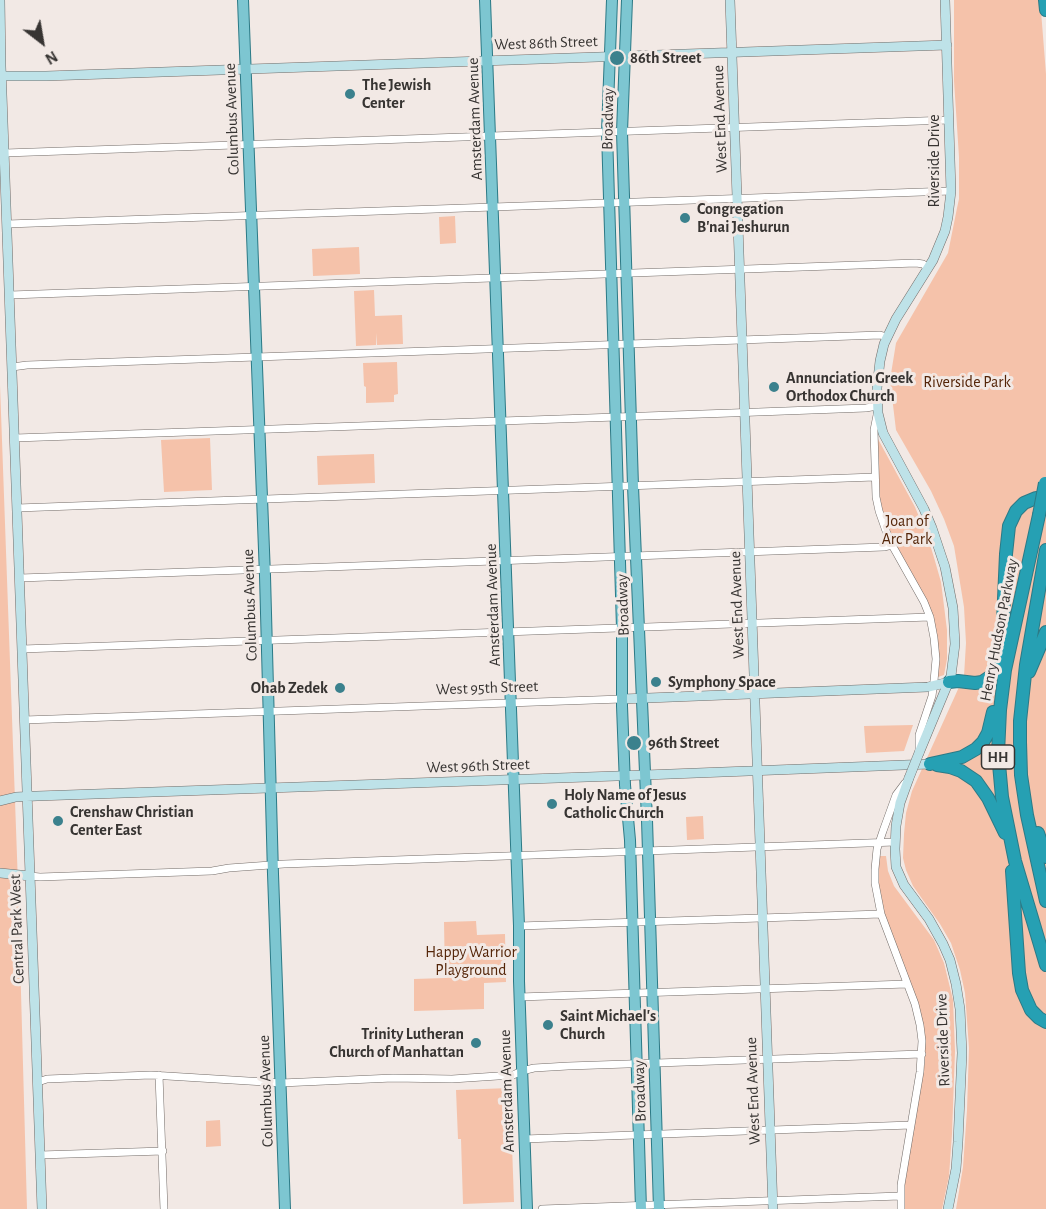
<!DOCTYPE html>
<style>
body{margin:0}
#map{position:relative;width:1046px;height:1209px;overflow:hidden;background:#f2e9e5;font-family:"Alegreya Sans",sans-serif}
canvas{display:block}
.north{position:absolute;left:12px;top:12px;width:60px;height:60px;-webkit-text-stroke:4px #f2e9e5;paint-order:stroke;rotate:149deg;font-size:16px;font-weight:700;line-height:24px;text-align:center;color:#373432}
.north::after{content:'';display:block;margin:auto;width:21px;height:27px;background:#373432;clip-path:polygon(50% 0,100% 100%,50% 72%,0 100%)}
</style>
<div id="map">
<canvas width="1046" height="1209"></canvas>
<div class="north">N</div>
</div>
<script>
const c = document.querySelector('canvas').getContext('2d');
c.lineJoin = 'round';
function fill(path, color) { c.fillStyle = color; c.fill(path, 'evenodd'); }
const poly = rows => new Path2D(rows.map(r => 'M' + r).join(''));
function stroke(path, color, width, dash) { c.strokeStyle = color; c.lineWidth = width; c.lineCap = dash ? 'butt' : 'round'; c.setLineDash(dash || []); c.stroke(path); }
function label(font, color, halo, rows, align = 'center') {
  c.font = font + ' "Alegreya Sans",sans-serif'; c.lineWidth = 6; c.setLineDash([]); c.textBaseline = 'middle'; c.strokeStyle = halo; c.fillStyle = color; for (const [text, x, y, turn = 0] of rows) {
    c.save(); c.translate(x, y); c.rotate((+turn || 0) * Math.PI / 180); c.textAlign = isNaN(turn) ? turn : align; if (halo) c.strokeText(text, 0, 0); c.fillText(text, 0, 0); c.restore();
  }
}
const green = poly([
 [954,0,1044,0,1041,11,1046,74,1046,1209,956,1209,963,1167,967,1110,969,1048,965,993,960,970,951,943,940,924,913,886,906,870,903,858,904,834,906,813,912,791,964,676,966,643,964,607,954,546,944,519,931,491,896,430,890,380,896,343,948,253,957,208,959,199,959,157,954,81],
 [455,216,456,243,440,244,439,217],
 [359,247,360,274,313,276,312,249],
 [374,290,375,316,402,315,403,344,377,345,376,333,376,345,356,346,354,291],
 [397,362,398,394,394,395,394,402,366,403,366,387,364,386,363,363],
 [0,385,18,884,27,1209,0,1209],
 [210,438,212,490,164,492,161,440],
 [878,439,915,507,929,541,935,561,941,582,947,630,947,659,944,675,938,677,936,634,888,530,882,513,879,493],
 [374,454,375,483,318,485,317,456],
 [913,725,904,751,866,753,864,726],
 [703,816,704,839,687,840,686,817],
 [879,856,886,856,888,871,894,886,934,940,944,963,953,1000,955,1051,952,1134,949,1176,942,1209,902,1209,902,1192,910,1139,925,1062,924,1043,880,904,878,877],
 [476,921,477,935,505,934,506,982,484,983,484,1009,414,1011,414,979,445,978,444,922],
 [510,1088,514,1202,463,1204,461,1139,458,1139,456,1090],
 [220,1120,221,1146,206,1147,206,1121]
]);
const street = poly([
 [5,153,949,120],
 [7,224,951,191],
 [10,295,916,263,923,264,928,268],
 [12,367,27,365,629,344,880,335,887,337],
 [877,415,874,430,876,497,879,511,886,531,892,545,924,602,930,617,934,638,936,659,934,681,932,696,919,735,919,752],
 [15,438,731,413,866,408,877,406],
 [17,508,875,477],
 [20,578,884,547,892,545],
 [22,649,930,617],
 [24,720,622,699],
 [30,876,40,877,212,871,229,868,284,864,895,842],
 [519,926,881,914],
 [519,997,907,984],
 [159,1075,164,1209],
 [38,1082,47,1079,151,1075,281,1083,393,1078,452,1079,513,1075,522,1071,534,1068,568,1066,922,1054],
 [524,1139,911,1125],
 [40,1155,163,1151],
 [542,1209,900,1196],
 [901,1209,901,1185,920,1072,922,1041,920,1025,915,1004,881,914,875,883,875,869,877,849,883,831,896,795,905,783]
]);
const secondary = poly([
 [0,0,1,66,42,1209],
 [730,0,773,1209],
 [0,76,46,76,947,45],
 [622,699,928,687,949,682],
 [919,753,951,676,955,644,953,608,945,567,932,528,924,509,883,433,878,413,877,388,880,361,884,344,896,319,933,260,945,231,948,217,951,191,945,0],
 [909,778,900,803,896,826,895,849,896,867,904,885,929,919,943,944,950,960,956,984,960,1009,962,1053,958,1142,956,1169,948,1209],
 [0,801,16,797,37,796,645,775,930,764],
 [0,873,30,876]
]);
const primary = poly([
 [243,0,265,576,273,874,285,1209],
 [485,0,511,709,519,926,519,981,527,1209],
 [612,0,607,132,622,628,622,706,625,785,630,840,641,1209],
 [627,0,622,132,633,486,647,820,659,1209]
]);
const highway = poly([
 [1045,0,1046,10],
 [1039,515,1005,670,1000,710,998,753,1002,797,1015,861,1046,965],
 [1046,550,1026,665,1020,721,1020,742,1021,775,1027,815,1046,901],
 [1029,672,1046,632],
 [949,682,958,681,975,683,982,682,991,676,996,669,1002,644,1006,554,1009,526,1016,511,1024,503,1036,498,1046,498],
 [930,764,962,757,976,749,983,742,988,733,993,712],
 [937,765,950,767,961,771,976,781,988,798,1005,833],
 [1038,833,1046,857],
 [1012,871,1019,973,1022,990,1031,1010,1039,1018,1046,1022]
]);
const secondaryBridge = poly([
 [909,778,919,753]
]);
const highwayBridge = poly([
 [1039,515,1045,483]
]);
const markers = [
 [617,58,8,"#3b818d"],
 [350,94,6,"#3b818d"],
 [685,218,6,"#3b818d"],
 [774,387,6,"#3b818d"],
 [656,682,6,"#3b818d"],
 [340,688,6,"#3b818d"],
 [634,743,8,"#3b818d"],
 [552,804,6,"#3b818d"],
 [58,821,6,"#3b818d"],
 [548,1025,6,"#3b818d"],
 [476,1043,6,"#3b818d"]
];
const shields = [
 [998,757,33]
];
const shieldNames = [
 ["HH",998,757]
];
const streetNames = [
 ["West 86th Street",546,43,-2],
 ["Columbus Avenue",232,119,-92],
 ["Amsterdam Avenue",475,119,-92],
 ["Broadway",608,119,-89],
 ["West End Avenue",720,119,-92],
 ["Riverside Drive",934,161,-90],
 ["Columbus Avenue",250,605,-92],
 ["Amsterdam Avenue",493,605,-92],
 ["Broadway",623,605,-92],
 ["West End Avenue",737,605,-92],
 ["Henry Hudson Parkway",999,630,-79],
 ["West 95th Street",487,688,-2],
 ["West 96th Street",478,766,-2],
 ["Central Park West",17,929,-92],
 ["Riverside Drive",943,1040,-92],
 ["Columbus Avenue",266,1091,-92],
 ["Amsterdam Avenue",507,1091,-92],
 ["Broadway",640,1091,-92],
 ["West End Avenue",753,1091,-92]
];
const poiNames = [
 ["86th Street",630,58],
 ["The Jewish",362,85],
 ["Center",362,103],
 ["Congregation",697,209],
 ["B'nai Jeshurun",697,227],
 ["Annunciation Greek",786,378],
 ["Orthodox Church",786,396],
 ["Symphony Space",668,682],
 ["Ohab Zedek",328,688,"right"],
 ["96th Street",648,743],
 ["Holy Name of Jesus",564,795],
 ["Catholic Church",564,813],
 ["Crenshaw Christian",70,812],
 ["Center East",70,830],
 ["Saint Michael's",560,1016],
 ["Church",560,1034],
 ["Trinity Lutheran",464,1034,"right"],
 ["Church of Manhattan",464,1052,"right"]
];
const parkNames = [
 ["Riverside Park",967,382],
 ["Joan of",907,521],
 ["Arc Park",907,539],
 ["Happy Warrior",471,952],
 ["Playground",471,970]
];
fill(green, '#f5c2aa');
stroke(street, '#736c68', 8);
stroke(secondary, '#736c68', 10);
stroke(primary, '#2c7a86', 12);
stroke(highway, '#2c7a86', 14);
stroke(street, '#fff', 7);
stroke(secondary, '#bee2e8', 9);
stroke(primary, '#7dc6d1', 10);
stroke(highway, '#26a0b3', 12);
stroke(secondaryBridge, '#736c68', 10, []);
stroke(highwayBridge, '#2c7a86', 14, []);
stroke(secondaryBridge, '#bee2e8', 9);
stroke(highwayBridge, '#26a0b3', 12);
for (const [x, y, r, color] of markers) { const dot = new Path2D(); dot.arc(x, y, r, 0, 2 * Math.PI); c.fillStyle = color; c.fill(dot); stroke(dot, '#f2e9e5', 2); }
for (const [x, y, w] of shields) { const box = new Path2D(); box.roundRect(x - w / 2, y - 12, w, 24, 4.5); c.fillStyle = '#f2e9e5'; c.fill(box); stroke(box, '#373432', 1.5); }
label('bold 15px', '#373432', null, shieldNames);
label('16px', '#373432', '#f2e9e5', streetNames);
label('bold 16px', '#373432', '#f2e9e5', poiNames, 'left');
label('16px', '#542508', '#f2e9e5', parkNames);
</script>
